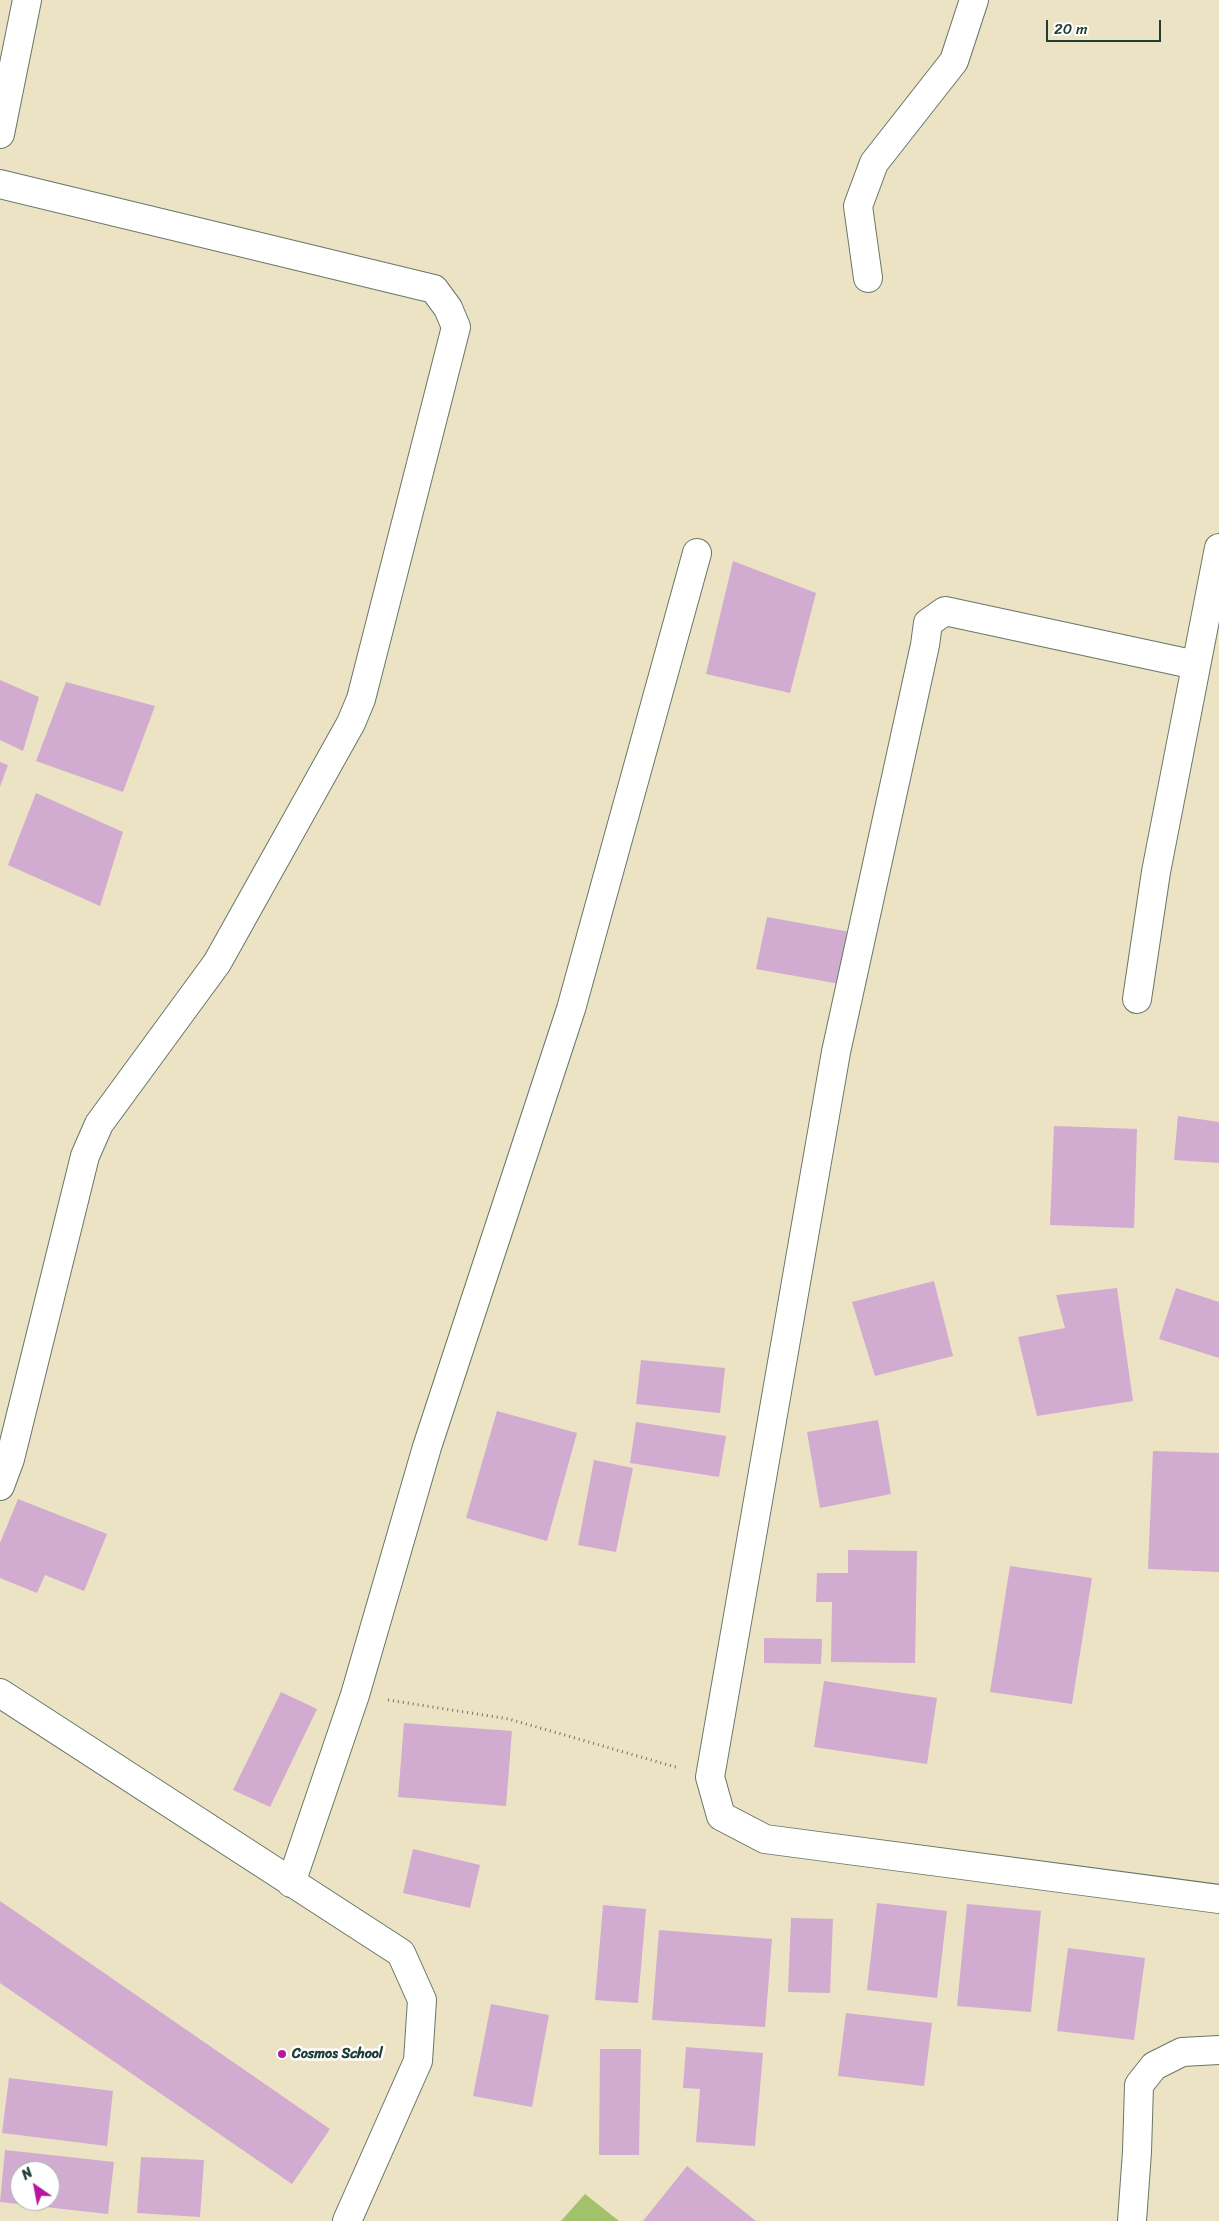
<!DOCTYPE html>
<style>
body{margin:0}
#map{position:relative;width:1219px;height:2221px;overflow:hidden;background:#ece3c4;font-family:Sriracha,sans-serif}
canvas{display:block}
.north{position:absolute;left:10px;top:2161px;width:50px;height:50px;box-sizing:border-box;background:#fff;border:1px solid #a5b1ae;border-radius:50%;rotate:327deg;font-size:14px;font-weight:700;line-height:20px;text-align:center;color:#1f3d34}
.north::after{content:'';display:block;margin:auto;width:18px;height:22px;background:#b5179e;clip-path:polygon(50% 0,100% 100%,50% 72%,0 100%)}
.scale{position:absolute;left:1046px;top:20px;width:115px;height:22px;box-sizing:border-box;border:2px solid #1f3d34;border-top:0;padding-left:6px;font-size:15px;line-height:18px;white-space:nowrap;color:#1f3d34;-webkit-text-stroke:4px #fff;paint-order:stroke}
</style>
<div id="map">
<canvas width="1219" height="2221"></canvas>
<div class="north">N</div>
<div class="scale">20 m</div>
</div>
<script>
const c = document.querySelector('canvas').getContext('2d');
c.lineJoin = 'round';
function fill(path, color) { c.fillStyle = color; c.fill(path, 'evenodd'); }
const poly = rows => new Path2D(rows.map(r => 'M' + r).join(''));
function stroke(path, color, width, dash) { c.strokeStyle = color; c.lineWidth = width; c.lineCap = dash ? 'butt' : 'round'; c.setLineDash(dash || []); c.stroke(path); }
function label(font, color, halo, rows, align = 'center') {
  c.font = font + ' Sriracha,sans-serif'; c.lineWidth = 5; c.setLineDash([]); c.textBaseline = 'middle'; c.strokeStyle = halo; c.fillStyle = color; for (const [text, x, y, turn = 0] of rows) {
    c.save(); c.translate(x, y); c.rotate((+turn || 0) * Math.PI / 180); c.textAlign = isNaN(turn) ? turn : align; if (halo) c.strokeText(text, 0, 0); c.fillText(text, 0, 0); c.restore();
  }
}
const green = poly([
 [585,2194,619,2221,561,2221]
]);
const building = poly([
 [733,561,816,593,790,693,706,674],
 [0,680,39,697,23,751,0,740],
 [66,682,155,706,123,792,36,761],
 [0,762,8,765,0,787],
 [36,793,123,832,100,906,8,865],
 [767,917,850,932,840,984,756,969],
 [1178,1116,1219,1122,1219,1163,1174,1160],
 [1054,1126,1137,1129,1134,1228,1050,1225],
 [934,1281,953,1356,875,1376,852,1302],
 [1117,1288,1133,1401,1037,1416,1018,1337,1065,1328,1056,1295],
 [1176,1288,1219,1302,1219,1358,1159,1339],
 [641,1360,725,1368,720,1413,636,1404],
 [497,1411,577,1433,547,1541,466,1518],
 [878,1420,891,1494,820,1508,807,1432],
 [636,1422,726,1436,719,1477,630,1463],
 [1153,1451,1219,1453,1219,1572,1148,1569],
 [594,1460,633,1468,616,1552,578,1545],
 [18,1499,107,1534,84,1591,45,1575,37,1593,0,1578,0,1543],
 [848,1550,917,1551,915,1663,831,1662,832,1602,816,1602,817,1573,848,1573],
 [1010,1566,1092,1578,1072,1704,990,1692],
 [764,1638,822,1639,821,1664,764,1663],
 [824,1681,937,1698,927,1764,814,1747],
 [281,1692,317,1709,270,1807,233,1790],
 [404,1723,512,1731,506,1806,398,1797],
 [413,1849,480,1865,470,1908,403,1893],
 [0,1901,330,2129,292,2184,0,1983],
 [877,1903,947,1911,937,1998,867,1990],
 [967,1904,1041,1911,1031,2012,957,2006],
 [603,1905,646,1909,638,2003,595,2000],
 [791,1918,833,1919,830,1993,788,1992],
 [659,1930,772,1939,765,2027,652,2020],
 [1068,1948,1145,1958,1134,2040,1057,2031],
 [491,2004,549,2015,532,2107,473,2096],
 [846,2013,932,2023,924,2086,838,2076],
 [686,2047,763,2053,755,2146,696,2142,700,2089,683,2088],
 [600,2049,641,2049,639,2155,599,2155],
 [9,2078,113,2091,107,2146,2,2133],
 [5,2150,114,2162,108,2214,0,2202],
 [20,2171,50,2171,50,2201,20,2201],
 [141,2157,204,2160,200,2217,137,2213],
 [687,2166,756,2221,643,2221]
]);
const path = poly([
 [388,1700,509,1719,679,1768]
]);
const minor = poly([
 [0,134,27,0],
 [0,184,434,289,448,308,456,327,361,699,351,723,217,963,99,1124,85,1156,10,1459,0,1486],
 [868,278,858,206,874,163,954,61,974,0],
 [1196,665,945,611,928,623,925,645,836,1052,710,1777,721,1816,765,1839,1219,1899],
 [1137,999,1156,872,1219,548],
 [0,1693,401,1953,422,2000,418,2061,347,2221],
 [291,1883,355,1695,427,1447,571,1009,697,553],
 [1132,2221,1137,2152,1139,2085,1154,2066,1182,2052,1219,2050]
]);
const markers = [
 [282,2054,5,"#b5179e"]
];
const poiNames = [
 ["Cosmos School",292,2054]
];
fill(green, '#a1c16a');
fill(building, '#d1acd0');
stroke(minor, '#677766', 30);
stroke(path, '#677766', 3, [1, 4]);
stroke(minor, '#fff', 28);
for (const [x, y, r, color] of markers) { const dot = new Path2D(); dot.arc(x, y, r, 0, 2 * Math.PI); c.fillStyle = color; c.fill(dot); stroke(dot, '#fff', 2); }
label('bold 14px', '#1f3d34', '#fff', poiNames, 'left');
</script>
